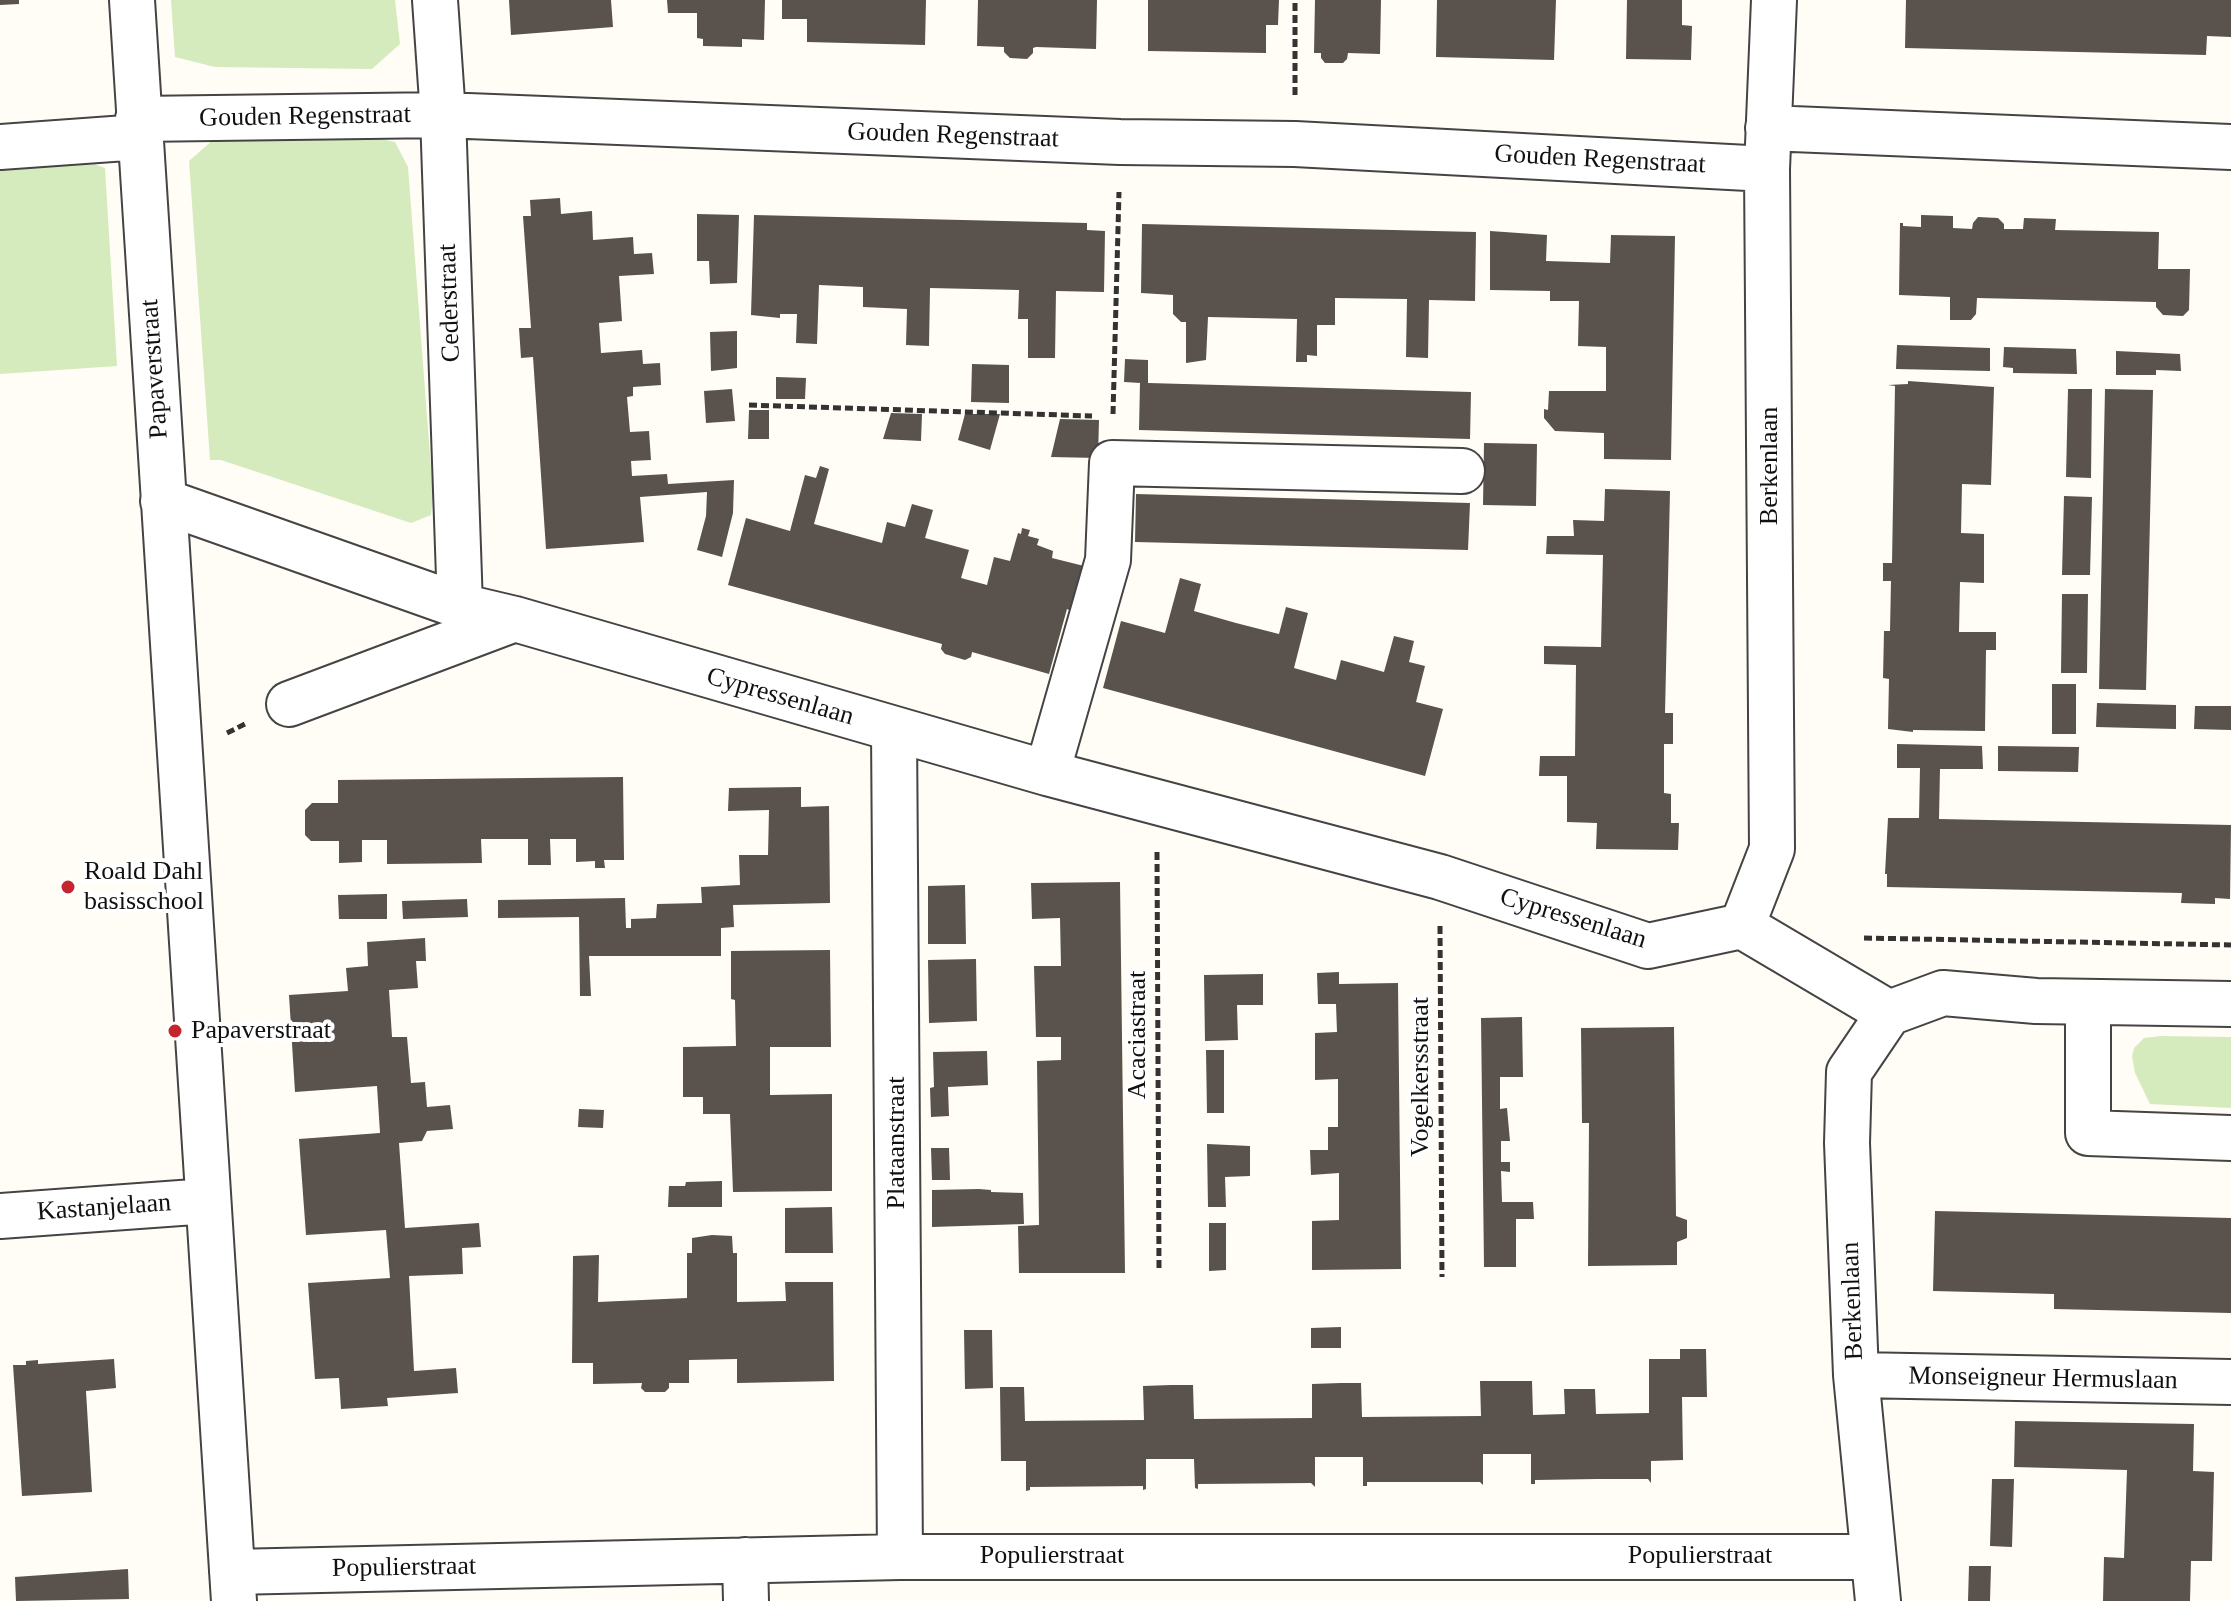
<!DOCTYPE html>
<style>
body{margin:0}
canvas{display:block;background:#fffdf5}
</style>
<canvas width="2231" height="1601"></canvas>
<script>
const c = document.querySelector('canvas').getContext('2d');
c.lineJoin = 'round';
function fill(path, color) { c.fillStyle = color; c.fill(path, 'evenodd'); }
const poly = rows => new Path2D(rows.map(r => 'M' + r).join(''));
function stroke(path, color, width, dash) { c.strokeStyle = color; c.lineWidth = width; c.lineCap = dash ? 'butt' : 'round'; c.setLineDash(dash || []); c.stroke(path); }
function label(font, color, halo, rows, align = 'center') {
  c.font = font + ' "Times New Roman",serif'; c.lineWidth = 8; c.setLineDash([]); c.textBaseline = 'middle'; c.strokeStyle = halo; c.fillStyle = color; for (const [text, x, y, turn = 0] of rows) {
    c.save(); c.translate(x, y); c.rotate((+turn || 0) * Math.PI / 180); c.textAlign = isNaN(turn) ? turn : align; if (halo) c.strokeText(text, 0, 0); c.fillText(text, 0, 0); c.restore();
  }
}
const green = poly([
 [171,0,395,0,400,44,372,69,215,67,175,57],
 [376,138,395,142,408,167,433,495,431,515,411,523,221,460,210,460,189,161,214,139],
 [72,156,105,168,117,366,0,374,0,157],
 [2161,1036,2231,1037,2231,1108,2150,1104,2135,1073,2132,1056,2134,1048,2144,1038]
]);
const building = poly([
 [0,0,19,0,19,4,0,5],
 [509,0,611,0,613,27,511,35],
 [667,0,765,0,764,40,742,39,742,47,703,46,703,39,697,38,697,13,668,13],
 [782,0,926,0,925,45,807,42,807,19,782,19],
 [978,0,1097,0,1096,49,1036,47,1033,48,1033,53,1027,59,1010,58,1004,52,1004,47,977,46],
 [1148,0,1279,0,1278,25,1266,25,1266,53,1148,51],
 [1315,0,1381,0,1380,54,1348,53,1347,59,1343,63,1325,63,1321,58,1321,53,1314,53],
 [1437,0,1556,0,1554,60,1436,57],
 [1627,0,1682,0,1682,25,1692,26,1691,60,1626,59],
 [1906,0,2231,0,2231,37,2207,36,2206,55,1905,48],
 [560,198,561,214,592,211,593,240,633,237,634,254,652,253,654,274,619,276,622,321,599,323,601,353,642,350,643,364,660,363,661,385,633,387,633,396,627,397,630,432,649,431,651,460,631,461,632,476,667,474,668,484,734,480,733,513,722,557,697,550,706,516,707,492,640,497,644,542,546,549,533,357,521,358,519,328,531,328,523,216,531,216,530,200],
 [697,214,739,215,737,283,710,284,709,261,697,261],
 [754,215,1087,223,1087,230,1105,231,1104,292,1056,291,1055,358,1028,358,1028,319,1018,319,1019,290,930,288,929,346,906,345,907,309,863,307,863,287,819,285,817,344,796,343,797,314,780,314,780,318,751,315],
 [1921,215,1953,216,1953,228,1972,229,1973,223,1978,217,1998,218,2004,224,2004,229,2023,229,2024,218,2056,219,2055,230,2159,232,2158,269,2190,269,2189,310,2183,316,2163,315,2156,307,2156,302,1977,298,1976,314,1971,320,1950,320,1950,297,1899,295,1900,223,1903,223,1903,226,1921,227],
 [1142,224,1476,232,1475,301,1429,300,1428,358,1406,357,1407,299,1335,298,1335,325,1317,325,1317,356,1307,355,1307,362,1296,362,1297,319,1208,317,1206,360,1186,363,1186,322,1181,322,1173,314,1173,295,1141,293],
 [1490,231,1547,235,1546,261,1610,263,1611,235,1675,236,1671,460,1604,459,1604,433,1555,431,1544,418,1544,409,1548,410,1549,391,1606,391,1606,347,1578,346,1579,301,1550,301,1550,291,1490,290],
 [737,331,737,368,711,371,710,332],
 [1897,345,1990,348,1990,371,1896,369],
 [2004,347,2076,349,2077,374,2013,373,2013,368,2003,367],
 [2116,351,2180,354,2181,371,2156,370,2156,375,2116,375],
 [1125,359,1148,360,1148,383,1471,392,1470,439,1139,430,1140,383,1124,382],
 [972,364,1009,365,1009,403,971,402],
 [776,377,806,378,805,399,776,399],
 [1908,381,1994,387,1991,485,1962,484,1961,533,1984,534,1984,583,1960,582,1959,632,1996,632,1996,650,1986,650,1985,731,1913,730,1913,732,1888,729,1889,679,1883,678,1884,631,1890,631,1891,581,1883,581,1883,563,1892,563,1895,386,1888,385,1908,384],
 [732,389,735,421,706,423,704,391],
 [2068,389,2092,389,2091,478,2066,477],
 [2105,389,2153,390,2146,690,2099,689],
 [749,410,769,410,769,439,748,439],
 [891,413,922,414,921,441,883,439],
 [965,414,1000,414,990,450,958,440],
 [1060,419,1099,420,1098,458,1051,457],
 [1484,443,1537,444,1536,506,1483,505],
 [820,466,829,469,814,524,882,543,887,522,905,527,912,504,933,510,925,538,969,550,961,578,987,585,994,557,1010,561,1018,533,1021,534,1022,528,1030,530,1028,536,1039,539,1037,545,1053,551,1052,558,1084,566,1071,611,1067,609,1049,674,972,652,971,657,965,660,945,654,941,649,942,644,728,585,746,518,790,531,805,475,816,478],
 [1605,489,1670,491,1665,713,1673,713,1673,744,1664,744,1664,793,1671,794,1671,823,1679,823,1678,850,1596,849,1597,823,1567,822,1567,776,1539,776,1540,756,1575,756,1576,665,1544,664,1544,646,1601,647,1603,555,1546,554,1547,536,1574,536,1573,520,1604,521],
 [1136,494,1470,503,1468,550,1135,542],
 [2064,496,2092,497,2090,575,2062,575],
 [1180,578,1201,584,1194,611,1236,623,1279,634,1286,607,1308,613,1294,668,1336,680,1341,660,1384,672,1394,636,1414,641,1409,662,1425,666,1416,702,1443,709,1425,776,1103,688,1121,621,1165,633],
 [2062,594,2088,594,2087,673,2061,673],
 [2052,684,2076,684,2076,734,2052,734],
 [2097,703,2176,705,2176,729,2096,727],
 [2195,706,2231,706,2231,730,2194,729],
 [1897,744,1982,746,1983,769,1940,769,1939,819,2231,825,2230,899,2215,898,2215,904,2181,903,2182,893,1887,887,1887,874,1885,874,1888,818,1919,818,1920,768,1897,768],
 [1998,746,2079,747,2078,772,1998,771],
 [623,777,624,860,604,860,605,868,595,868,595,861,576,862,576,839,550,839,551,865,528,865,528,839,481,839,482,863,387,864,387,840,362,840,362,862,339,863,339,841,311,841,305,835,305,810,312,803,338,803,338,780],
 [801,787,801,807,829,806,830,903,733,905,734,927,721,928,721,956,589,956,591,996,580,996,579,917,498,918,498,900,625,898,626,928,631,928,631,919,656,918,657,904,702,903,701,887,740,885,739,855,768,855,769,810,728,811,729,788],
 [1120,882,1125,1273,1019,1273,1018,1226,1039,1225,1037,1061,1061,1060,1061,1037,1036,1037,1034,966,1061,966,1060,918,1032,919,1031,883],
 [965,885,966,944,928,944,928,886],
 [387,894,387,919,339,919,338,895],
 [467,899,468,917,403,919,402,901],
 [425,938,426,961,416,961,418,988,389,990,392,1037,407,1037,411,1083,425,1082,427,1107,450,1105,453,1129,427,1131,422,1141,399,1143,405,1228,479,1223,481,1247,462,1248,463,1274,409,1276,414,1371,456,1368,458,1393,387,1398,388,1406,341,1409,339,1378,315,1379,308,1283,390,1278,386,1230,306,1235,299,1139,380,1133,377,1086,295,1092,289,995,348,991,346,968,368,966,367,942],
 [830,950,831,1047,770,1047,770,1095,832,1094,832,1191,733,1192,730,1114,703,1114,703,1097,683,1097,683,1047,736,1046,735,1000,731,999,731,951],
 [976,959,977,1021,929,1023,928,960],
 [1339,972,1339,984,1398,983,1401,1269,1312,1270,1312,1221,1339,1220,1339,1173,1311,1175,1310,1150,1328,1150,1328,1127,1338,1127,1338,1079,1315,1080,1315,1033,1337,1032,1336,1004,1318,1004,1317,973],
 [1263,974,1263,1005,1237,1005,1238,1040,1205,1041,1204,975],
 [1522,1017,1523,1077,1500,1077,1500,1109,1507,1108,1510,1141,1501,1141,1501,1162,1510,1162,1510,1172,1501,1171,1502,1202,1533,1202,1534,1219,1516,1219,1516,1267,1484,1267,1481,1018],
 [1674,1027,1676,1216,1687,1220,1687,1238,1677,1242,1677,1265,1588,1266,1589,1123,1582,1123,1581,1028],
 [1206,1050,1224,1050,1224,1113,1207,1113],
 [987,1051,988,1085,948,1087,949,1116,931,1117,930,1088,934,1087,933,1052],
 [579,1109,604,1110,603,1128,578,1127],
 [1207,1144,1250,1146,1250,1176,1225,1177,1226,1207,1208,1207],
 [931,1148,949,1148,950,1180,932,1180],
 [722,1181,722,1207,668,1207,669,1186,685,1186,686,1182],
 [932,1190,979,1189,991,1190,991,1192,1023,1193,1024,1224,932,1227],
 [832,1207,833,1253,785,1253,785,1208],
 [1935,1211,2231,1218,2231,1313,2054,1309,2054,1294,1933,1291],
 [1209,1223,1226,1223,1226,1270,1209,1271],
 [712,1235,732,1236,733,1253,737,1253,737,1302,786,1301,785,1282,833,1282,834,1381,737,1383,737,1359,689,1360,689,1383,669,1383,669,1388,665,1392,645,1392,641,1388,642,1383,593,1384,593,1363,572,1363,573,1256,599,1255,598,1302,687,1298,687,1253,692,1253,692,1238],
 [1341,1327,1341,1348,1311,1348,1311,1328],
 [964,1330,992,1330,993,1388,965,1389],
 [1680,1349,1706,1349,1707,1397,1682,1397,1683,1460,1651,1461,1651,1483,1648,1479,1597,1479,1535,1480,1535,1484,1531,1484,1531,1454,1483,1454,1483,1485,1480,1482,1367,1482,1367,1486,1363,1486,1363,1457,1315,1457,1315,1487,1311,1483,1198,1484,1198,1489,1195,1488,1194,1459,1146,1459,1146,1489,1143,1490,1143,1486,1030,1487,1030,1490,1026,1491,1026,1461,1001,1461,1000,1387,1024,1387,1025,1421,1144,1420,1143,1386,1171,1385,1193,1385,1194,1419,1312,1418,1312,1384,1341,1383,1361,1383,1362,1417,1481,1416,1480,1381,1532,1381,1533,1415,1565,1414,1564,1389,1595,1389,1596,1414,1649,1413,1649,1359,1680,1359],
 [114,1359,116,1388,86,1391,92,1492,22,1496,13,1365,26,1365,26,1361,38,1360,38,1364],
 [2015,1421,2194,1424,2193,1471,2214,1472,2212,1561,2191,1561,2190,1601,2103,1601,2104,1557,2124,1558,2127,1470,2014,1467],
 [1992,1479,2014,1479,2012,1547,1990,1546],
 [1969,1566,1991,1566,1990,1601,1968,1601],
 [128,1569,129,1599,16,1601,15,1577]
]);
const path = poly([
 [1295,95,1295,0],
 [749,405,1092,416],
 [1113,414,1119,192],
 [227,733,247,723],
 [1157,852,1159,1268],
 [1440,926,1442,1277],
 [1864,938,2231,945]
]);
const minor = poly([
 [132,0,234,1601],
 [435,0,443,115,460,606],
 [138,119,443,115,1120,142,1295,144,1767,169],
 [1768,128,2231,147],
 [0,147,140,137],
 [163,501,460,606,515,619,1047,773,1440,877,1648,946,1742,926,1889,1013,1943,993,2036,1001,2231,1004],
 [289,704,515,619],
 [894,730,900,1557],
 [1047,773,1108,560,1112,463,1462,471],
 [1742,926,1772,849,1767,169,1774,0],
 [2088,1002,2088,1133,2231,1138],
 [0,1216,208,1201],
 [1856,1375,2231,1382],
 [745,1560,746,1601],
 [232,1572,900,1557,1873,1557],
 [1878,1601,1856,1375,1847,1143,1849,1072,1889,1013]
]);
const markers = [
 [68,887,8,"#c4262e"],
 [175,1031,8,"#c4262e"]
];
const streetNames = [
 ["Gouden Regenstraat",305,117,-1],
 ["Gouden Regenstraat",953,136,2],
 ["Gouden Regenstraat",1600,160,3],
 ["Cederstraat",450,303,-92],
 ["Papaverstraat",155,369,-94],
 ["Berkenlaan",1770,466,-90],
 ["Cypressenlaan",780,697,16],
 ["Cypressenlaan",1573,919,17],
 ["Acaciastraat",1138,1035,-90],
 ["Vogelkersstraat",1421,1077,-90],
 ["Plataanstraat",897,1143,-90],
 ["Kastanjelaan",104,1208,-4],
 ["Berkenlaan",1853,1301,-92],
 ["Monseigneur Hermuslaan",2043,1379,1],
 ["Populierstraat",1052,1556],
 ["Populierstraat",1700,1556],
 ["Populierstraat",404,1568,-1]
];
const poiNames = [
 ["Roald Dahl",84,872],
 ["basisschool",84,902],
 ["Papaverstraat",191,1031]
];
fill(green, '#d5ebbd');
fill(building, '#5a524d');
stroke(minor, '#444', 48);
stroke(path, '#333', 5, [8, 4]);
stroke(minor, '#fff', 44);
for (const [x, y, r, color] of markers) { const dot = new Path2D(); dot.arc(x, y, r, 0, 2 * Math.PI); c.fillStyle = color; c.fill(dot); stroke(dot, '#fff', 3); }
label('26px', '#111', '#fff', streetNames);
label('26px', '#111', '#fff', poiNames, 'left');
</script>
